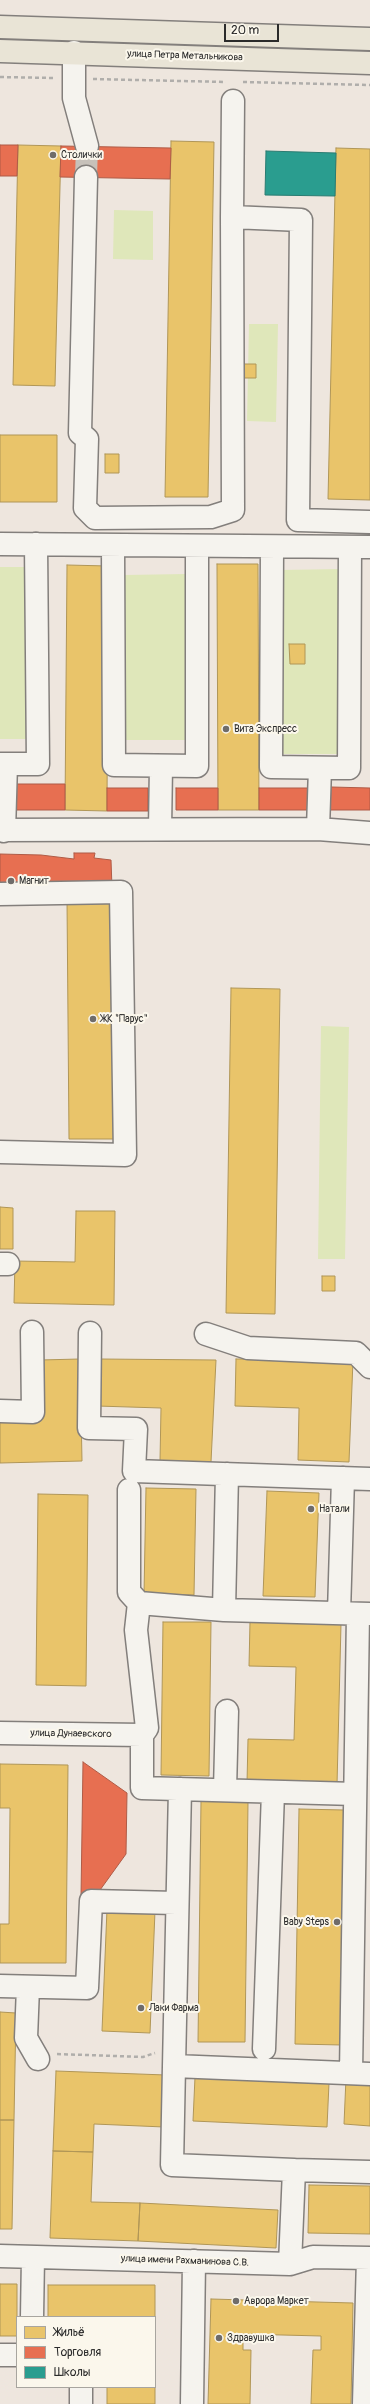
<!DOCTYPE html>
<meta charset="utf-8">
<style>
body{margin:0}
#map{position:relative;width:370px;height:2404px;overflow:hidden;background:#eee6de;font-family:Pangolin,sans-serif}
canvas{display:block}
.legend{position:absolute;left:16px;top:2316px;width:140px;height:72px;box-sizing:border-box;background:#fbf7ec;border:1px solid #a8a59f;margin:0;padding:5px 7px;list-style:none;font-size:12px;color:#2b2b2b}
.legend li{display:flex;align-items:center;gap:8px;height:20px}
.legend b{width:20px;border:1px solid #a8a59f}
.scale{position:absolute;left:224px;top:24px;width:55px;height:18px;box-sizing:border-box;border:2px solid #2b2b2b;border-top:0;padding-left:5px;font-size:12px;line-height:14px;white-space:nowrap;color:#2b2b2b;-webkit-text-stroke:3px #fbf7ec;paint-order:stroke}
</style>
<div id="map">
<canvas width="370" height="2404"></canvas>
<ul class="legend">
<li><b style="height:11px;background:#e9c46a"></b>Жильё</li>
<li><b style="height:11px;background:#e76f51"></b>Торговля</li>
<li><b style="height:11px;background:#2a9d8f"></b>Школы</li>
</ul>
<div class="scale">20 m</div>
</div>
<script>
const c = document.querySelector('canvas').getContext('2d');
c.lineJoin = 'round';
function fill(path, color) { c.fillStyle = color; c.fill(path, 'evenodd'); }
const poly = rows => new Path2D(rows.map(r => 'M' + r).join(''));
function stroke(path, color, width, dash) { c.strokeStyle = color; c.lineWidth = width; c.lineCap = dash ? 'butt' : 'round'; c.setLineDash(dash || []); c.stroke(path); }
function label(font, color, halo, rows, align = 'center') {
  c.font = font + ' Pangolin,sans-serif'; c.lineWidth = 4; c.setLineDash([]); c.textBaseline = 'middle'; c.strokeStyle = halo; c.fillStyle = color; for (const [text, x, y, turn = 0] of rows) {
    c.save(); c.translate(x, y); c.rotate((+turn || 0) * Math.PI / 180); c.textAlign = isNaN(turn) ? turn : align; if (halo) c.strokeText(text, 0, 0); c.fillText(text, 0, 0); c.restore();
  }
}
const green = poly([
 [114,210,153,211,153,260,113,259],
 [249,324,278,324,276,422,247,421],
 [0,567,26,567,26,739,0,739],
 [342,569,342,754,279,754,279,570],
 [186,574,186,740,123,740,124,575],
 [321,1026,349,1027,345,1259,318,1259]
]);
const homes = poly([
 [171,141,214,142,208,497,165,497,171,141],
 [18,145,61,146,55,386,13,385,18,145],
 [336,148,370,149,370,500,328,499,336,148],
 [244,364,256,364,256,378,244,378,244,364],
 [0,435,57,435,57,502,0,502,0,435],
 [105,454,119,454,119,473,105,473,105,454],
 [217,564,258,564,259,810,218,810,217,564],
 [67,565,108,566,107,811,65,810,67,565],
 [289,644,305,644,305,664,290,664,289,644],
 [67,899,117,899,119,1139,69,1139,67,899],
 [231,988,280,989,275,1314,226,1313,231,988],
 [0,1207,13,1208,13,1249,0,1249,0,1207],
 [76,1211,115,1211,114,1305,14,1303,15,1261,75,1262,76,1211],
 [322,1276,335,1276,335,1291,322,1291,322,1276],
 [80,1359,82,1461,0,1463,0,1422,41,1421,40,1360,80,1359],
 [98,1359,216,1360,211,1462,160,1461,161,1408,97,1406,98,1359],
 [236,1359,353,1360,349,1462,298,1460,299,1408,235,1406,236,1359],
 [146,1488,196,1489,194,1595,144,1594,146,1488],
 [267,1491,319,1493,315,1597,263,1596,267,1491],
 [38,1494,88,1495,86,1686,36,1685,38,1494],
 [163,1622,211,1622,209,1776,161,1775,163,1622],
 [250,1622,341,1624,337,1785,247,1783,248,1739,294,1740,296,1667,249,1666,250,1622],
 [0,1764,68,1765,66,1963,0,1963,0,1924,9,1924,10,1808,0,1808,0,1764],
 [201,1801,248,1802,245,2042,198,2042,201,1801],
 [299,1809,344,1810,342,2045,295,2044,299,1809],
 [107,1909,155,1911,150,2033,102,2031,107,1909],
 [0,2012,16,2013,14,2120,0,2120,0,2012],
 [56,2071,166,2075,164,2127,94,2124,93,2152,53,2151,56,2071],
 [195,2077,329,2083,327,2127,193,2121,195,2077],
 [346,2078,370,2080,370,2126,344,2124,346,2078],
 [0,2120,14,2120,12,2229,0,2229,0,2120],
 [53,2151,93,2152,91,2202,140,2203,138,2241,50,2238,53,2151],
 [309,2185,370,2186,370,2234,308,2233,309,2185],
 [140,2203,278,2210,276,2248,138,2241,140,2203],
 [0,2284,17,2284,17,2336,0,2336,0,2284],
 [48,2285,155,2285,155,2317,48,2317,48,2285],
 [211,2299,353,2303,351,2404,311,2404,313,2350,321,2350,321,2336,243,2334,243,2350,251,2350,250,2404,208,2404,211,2299],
 [107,2387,155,2387,155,2404,107,2404,107,2387]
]);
const shops = poly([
 [0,145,18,145,17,176,0,176,0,145],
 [61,146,171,148,170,179,60,177,61,146],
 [16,784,65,784,65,810,16,810,16,784],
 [331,787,370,788,370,810,330,810,331,787],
 [107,788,148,788,148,811,107,811,107,788],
 [176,788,218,788,218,810,176,810,176,788],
 [259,788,310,788,310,810,259,810,259,788],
 [74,853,95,853,94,858,111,860,112,888,0,889,0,854,41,855,74,859,74,853],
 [83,1762,127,1793,126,1854,95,1897,81,1897,83,1762]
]);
const schools = poly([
 [266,151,336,153,335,196,265,195,266,151]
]);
const minorTunnel = poly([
 [86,177,87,146]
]);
const path = poly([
 [0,77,54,78],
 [93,79,226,82],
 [243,82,370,85],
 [57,2054,143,2057,155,2053]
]);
const minor = poly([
 [74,52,74,98,87,146],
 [233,101,232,217,301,220,298,520,370,522],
 [86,177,80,433,87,439,85,508,95,518,211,517,233,510,232,217],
 [0,544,370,547],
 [113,546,114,765,197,766,197,546],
 [272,547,271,767,349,768,350,547],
 [0,764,38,764,36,544],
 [160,829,161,766],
 [318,829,320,768],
 [0,830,318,829,370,833],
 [4,831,6,764],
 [0,894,121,892,125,1155,0,1152],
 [0,1264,8,1264],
 [90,1333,89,1428,136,1429,134,1471,370,1479],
 [206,1334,248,1348,356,1353,370,1367],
 [0,1411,33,1412,32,1332],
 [129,1490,129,1592,139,1603,224,1610,370,1614],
 [139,1603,136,1630,147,1728,142,1735,142,1788,355,1794],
 [224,1610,227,1474],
 [339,1613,343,1478],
 [0,1733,142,1735],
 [225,1790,227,1711],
 [0,1986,87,1988,91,1901,176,1903],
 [28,1987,26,2038,38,2059],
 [264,2049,273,1792],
 [174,2066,180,1789],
 [351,2073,358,1614],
 [294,2170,172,2165,174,2066,370,2074],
 [0,2256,290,2264,313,2257,370,2258],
 [290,2264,294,2170,370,2172],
 [32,2317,33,2257],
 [0,2355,17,2355],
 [81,2387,81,2404],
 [192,2404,194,2261],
 [364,2404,368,2258]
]);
const major = poly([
 [0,27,370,39],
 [0,51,370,63]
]);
const markers = [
 [53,155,4,"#6f6c6a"],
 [226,729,4,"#6f6c6a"],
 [11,881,4,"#6f6c6a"],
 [93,1019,4,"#6f6c6a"],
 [311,1509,4,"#6f6c6a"],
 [337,1922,4,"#6f6c6a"],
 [141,2008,4,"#6f6c6a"],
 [236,2301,4,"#6f6c6a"],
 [219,2338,4,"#6f6c6a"]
];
const streetNames = [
 ["улица Петра Метальникова",185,56,2],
 ["улица Дунаевского",71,1734,1],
 ["улица имени Рахманинова С.В.",185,2261,2]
];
const poiNames = [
 ["Столички",61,155],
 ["Вита Экспресс",234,729],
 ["Магнит",19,881],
 ["ЖК \"Парус\"",101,1019],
 ["Натали",319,1509],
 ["Baby Steps",329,1922,"right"],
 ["Лаки Фарма",149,2008],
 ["Аврора Маркет",244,2301],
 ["Здравушка",227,2338]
];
fill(green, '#dfe7ba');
fill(homes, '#e9c46a');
stroke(homes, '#b09657', 1);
fill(shops, '#e76f51');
stroke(shops, '#af5b46', 1);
fill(schools, '#2a9d8f');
stroke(schools, '#2a7b71', 1);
stroke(minorTunnel, '#c7c1ba', 22, [22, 11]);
stroke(minor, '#837f7c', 25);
stroke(major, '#837f7c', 25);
stroke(path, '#b0aeab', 2.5, [4, 3]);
stroke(minor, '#f5f3ee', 22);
stroke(major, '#e9e4d6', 22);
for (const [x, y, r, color] of markers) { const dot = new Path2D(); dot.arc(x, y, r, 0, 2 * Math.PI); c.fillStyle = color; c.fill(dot); stroke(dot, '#fbf7ec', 1.5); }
label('10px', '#2b2b2b', '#fbf7ec', streetNames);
label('10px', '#2b2b2b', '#fbf7ec', poiNames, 'left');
</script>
